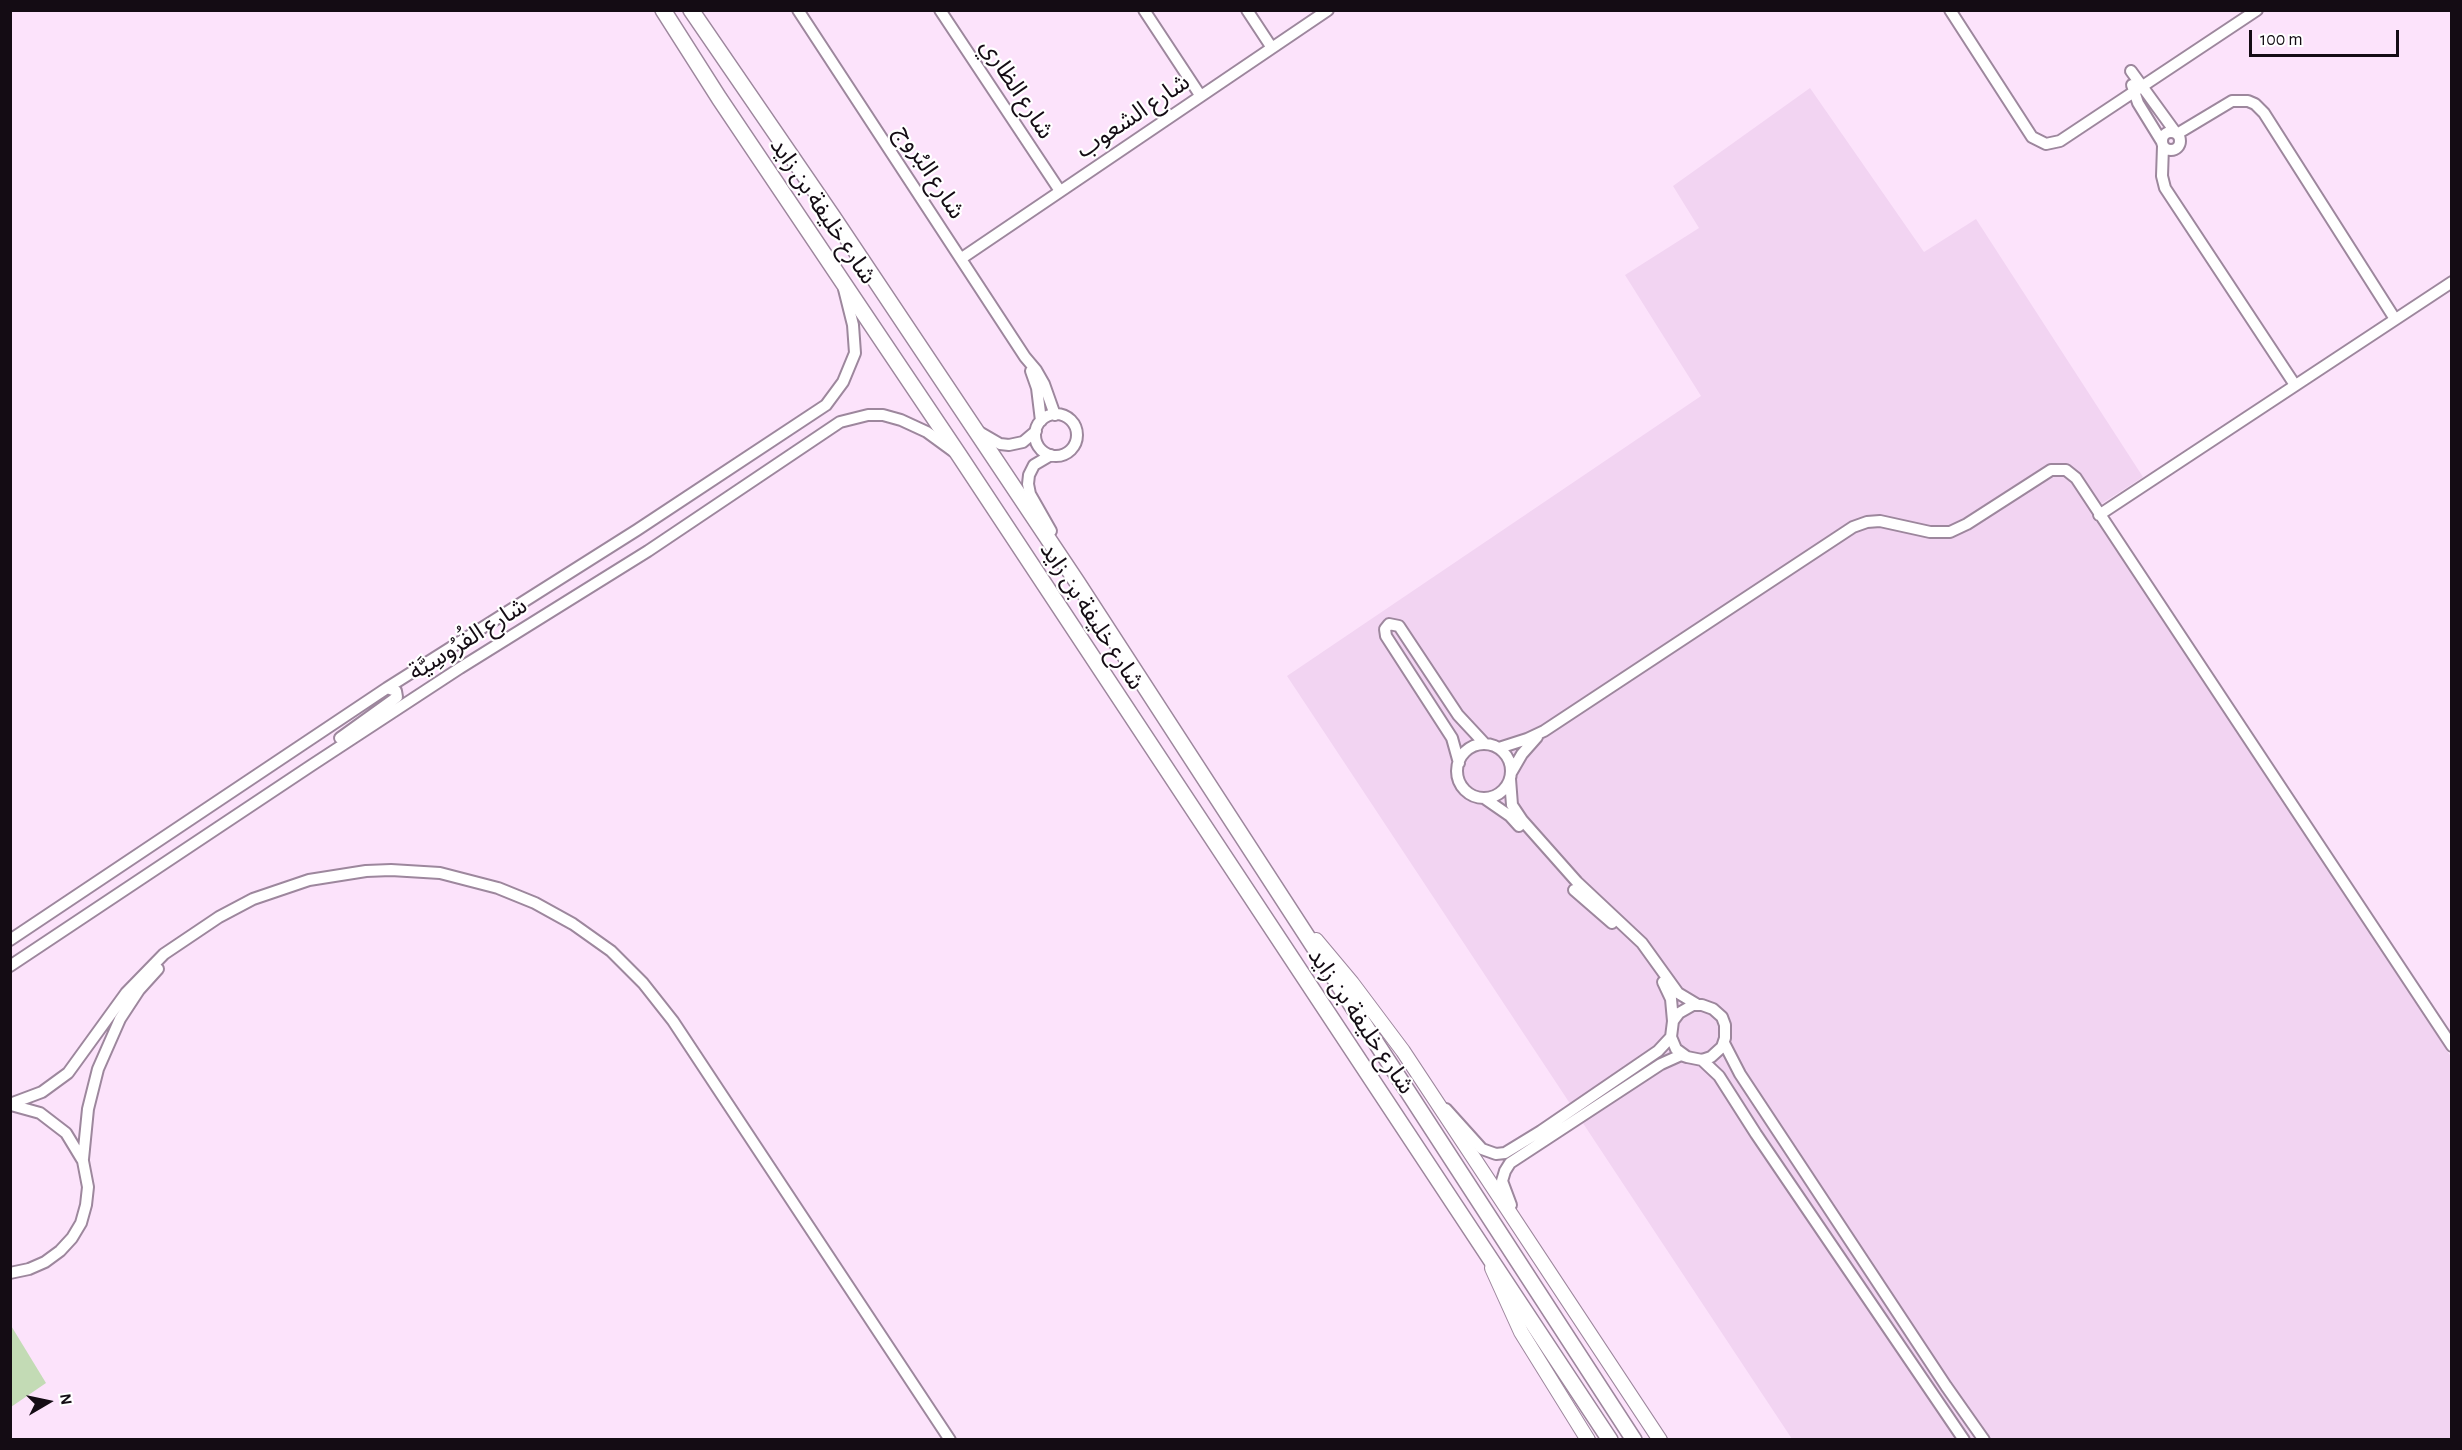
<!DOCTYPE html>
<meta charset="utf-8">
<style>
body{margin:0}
#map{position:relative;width:2462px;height:1450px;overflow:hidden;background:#fce3fb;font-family:"Alegreya Sans",sans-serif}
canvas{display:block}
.frame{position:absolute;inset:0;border:12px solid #140c14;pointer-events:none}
.north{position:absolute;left:18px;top:1372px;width:60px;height:60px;-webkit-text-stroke:4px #fff;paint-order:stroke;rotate:81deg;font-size:16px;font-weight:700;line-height:24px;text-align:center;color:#140c14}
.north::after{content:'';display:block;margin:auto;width:21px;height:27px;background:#140c14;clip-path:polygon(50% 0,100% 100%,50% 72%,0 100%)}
.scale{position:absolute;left:2249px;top:30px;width:150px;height:27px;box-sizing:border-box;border:3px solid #140c14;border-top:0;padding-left:8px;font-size:18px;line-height:21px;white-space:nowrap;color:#140c14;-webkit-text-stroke:4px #fff;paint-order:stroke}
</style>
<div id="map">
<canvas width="2462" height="1450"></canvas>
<div class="frame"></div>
<div class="north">N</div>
<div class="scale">100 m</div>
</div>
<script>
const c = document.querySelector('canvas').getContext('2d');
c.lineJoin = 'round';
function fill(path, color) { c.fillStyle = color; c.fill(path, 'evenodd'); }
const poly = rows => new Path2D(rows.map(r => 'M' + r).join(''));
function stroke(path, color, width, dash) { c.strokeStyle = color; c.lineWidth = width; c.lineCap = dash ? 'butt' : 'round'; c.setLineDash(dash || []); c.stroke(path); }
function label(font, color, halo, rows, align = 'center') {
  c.font = font + ' "Alegreya Sans","Noto Sans Arabic",sans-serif'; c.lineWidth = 4.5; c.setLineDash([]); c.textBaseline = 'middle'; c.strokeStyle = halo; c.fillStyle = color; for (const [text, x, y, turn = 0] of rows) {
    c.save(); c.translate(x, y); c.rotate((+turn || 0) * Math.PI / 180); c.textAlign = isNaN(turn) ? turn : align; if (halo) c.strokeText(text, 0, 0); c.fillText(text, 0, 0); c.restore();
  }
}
const built = poly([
 [1810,88,1924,252,1976,219,2143,477,2095,508,2451,1057,2451,1439,1792,1439,1287,676,1701,396,1625,275,1699,228,1673,186]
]);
const green = poly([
 [10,1324,46,1383,11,1407,10,1407]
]);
const minor = poly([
 [798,10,1025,357,1036,370,1044,384,1055,415],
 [940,10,1060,191],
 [1144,10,1200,95],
 [1247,10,1272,48],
 [1950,10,2032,137,2046,144,2060,141,2257,10],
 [2131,71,2176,133],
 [2132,85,2138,103,2162,142],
 '2162 141a9 9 0 1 1 18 0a9 9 0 1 1-18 0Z',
 [2177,134,2232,101,2248,101,2255,104,2264,113,2395,319],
 [2163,146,2162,176,2165,188,2295,385],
 [962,258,1328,10],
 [1031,371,1037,388,1041,421],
 '1035 435a21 21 0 1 1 42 0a21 21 0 1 1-42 0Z',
 [981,433,1000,444,1009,445,1023,442,1036,431],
 [2099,515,2452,282],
 [1051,531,1030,494,1028,484,1029,475,1034,465,1051,455],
 [340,738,397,697,396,691,387,688],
 '1457 771a27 27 0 1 1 54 0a27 27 0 1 1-54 0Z',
 [1499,748,1527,739,1544,731,1853,527,1867,522,1880,521,1930,532,1950,532,1967,524,2051,470,2066,470,2076,478,2452,1046],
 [1459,763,1452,738,1386,636,1385,629,1389,624,1399,626,1458,715,1485,744],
 [1511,773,1522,754,1537,737],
 [1510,779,1512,805,1522,820,1577,882,1642,943,1678,993,1698,1005],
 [1484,798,1510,816,1519,826],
 [1574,890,1612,923],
 [10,940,387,688,637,530,826,405,843,382,855,353,853,325,844,289],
 [10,966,312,765,460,668,648,551,840,422,868,415,883,415,901,420,927,432,953,451],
 [1663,982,1671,999,1673,1021],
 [1724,1043,1740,1074,1946,1386,1984,1440],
 [1702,1060,1711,1057,1722,1047,1725,1038,1725,1025,1722,1017,1713,1009,1702,1005,1693,1005,1679,1013,1673,1021,1671,1037,1676,1049,1687,1057,1702,1060,1719,1076,1756,1134,1964,1440],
 [10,1104,42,1092,68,1073,126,993,164,954,219,917,253,899,309,880,366,871,391,870,440,873,498,888,535,903,573,924,611,951,643,983,673,1021,950,1440],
 [1446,1109,1482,1149,1496,1154,1505,1153,1541,1131,1658,1051,1671,1037],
 [83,1159,88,1109,98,1069,120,1019,139,990,158,969],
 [1511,1205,1502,1181,1505,1171,1510,1163,1661,1064,1681,1055,1687,1057],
 [10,1273,29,1269,45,1262,60,1251,72,1238,81,1223,86,1205,88,1187,83,1161,66,1133,40,1113,11,1105]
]);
const major = poly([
 [1316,940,1352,983,1403,1051,1660,1440],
 [1492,1268,1521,1332,1588,1440]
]);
const highway = poly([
 [663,10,719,98,959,455,1610,1440],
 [691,10,833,217,1077,582,1634,1440]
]);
const streetNames = [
 ["شارع الظاري",1017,89,57],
 ["شارع الشعوب",1133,116,-34],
 ["شارع البُروج",930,172,57],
 ["شارع خليفة بن زايد",823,211,56],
 ["شارع خليفة بن زايد",1092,616,57],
 ["شارع الفُرُوسِيَّة",468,639,-32],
 ["شارع خليفة بن زايد",1361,1021,56]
];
fill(built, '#f2d4f2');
fill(green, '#c3dbb5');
stroke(minor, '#9d879d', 14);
stroke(major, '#9d879d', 16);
stroke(highway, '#9d879d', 18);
stroke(minor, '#fff', 10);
stroke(major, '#fff', 14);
stroke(highway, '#fff', 15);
label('24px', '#140c14', '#fff', streetNames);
</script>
